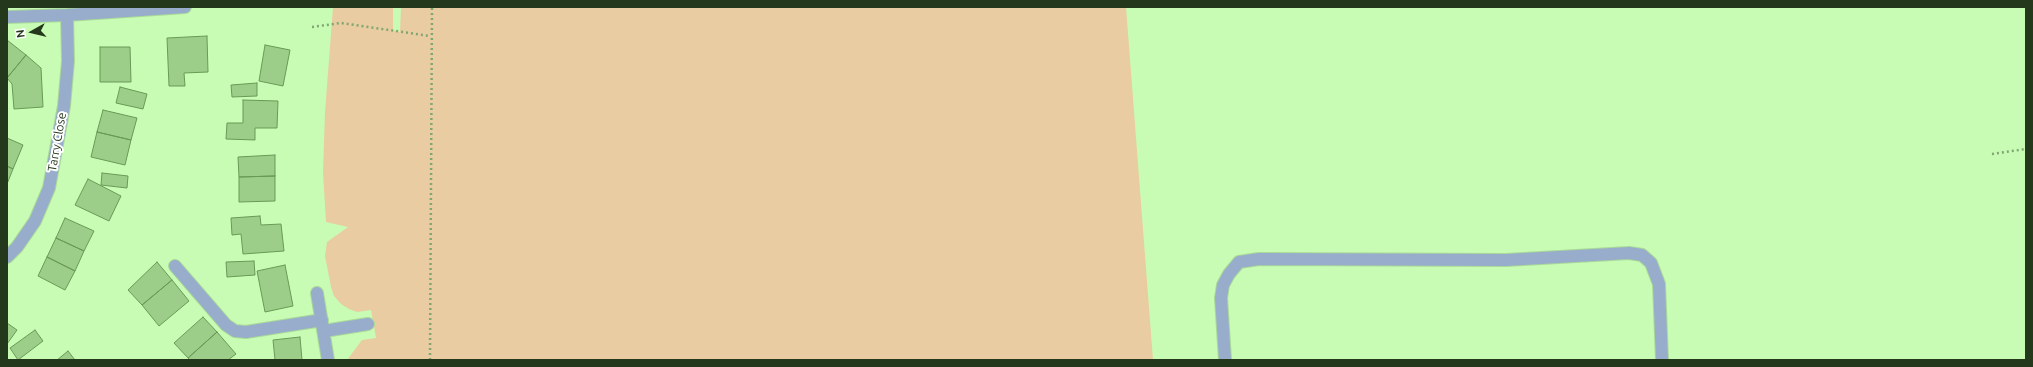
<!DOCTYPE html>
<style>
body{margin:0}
#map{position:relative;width:2033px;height:367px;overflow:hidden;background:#c8fcb4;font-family:Ubuntu,sans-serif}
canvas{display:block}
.frame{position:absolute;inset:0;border:8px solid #24381c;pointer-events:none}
.north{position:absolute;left:12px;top:12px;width:40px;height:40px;-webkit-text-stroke:3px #fff;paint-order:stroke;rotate:262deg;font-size:11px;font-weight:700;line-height:16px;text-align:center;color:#24381c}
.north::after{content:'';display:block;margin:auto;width:14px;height:18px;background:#24381c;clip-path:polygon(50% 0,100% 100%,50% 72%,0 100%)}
</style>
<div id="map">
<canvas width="2033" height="367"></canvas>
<div class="frame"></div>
<div class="north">N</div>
</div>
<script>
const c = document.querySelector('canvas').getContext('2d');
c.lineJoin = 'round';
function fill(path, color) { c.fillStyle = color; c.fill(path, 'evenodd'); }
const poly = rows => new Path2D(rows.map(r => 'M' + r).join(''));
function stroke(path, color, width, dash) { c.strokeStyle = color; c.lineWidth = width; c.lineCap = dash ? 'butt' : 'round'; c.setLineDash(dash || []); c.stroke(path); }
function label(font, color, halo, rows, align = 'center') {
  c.font = font + ' Ubuntu,sans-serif'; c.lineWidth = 4; c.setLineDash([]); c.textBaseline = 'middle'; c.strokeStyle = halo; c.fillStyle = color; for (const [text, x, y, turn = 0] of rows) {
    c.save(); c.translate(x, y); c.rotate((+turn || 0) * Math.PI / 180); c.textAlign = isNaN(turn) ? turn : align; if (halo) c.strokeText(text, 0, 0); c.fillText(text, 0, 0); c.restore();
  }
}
const green = poly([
 [333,7,393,7,393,30,400,32,401,7,1126,7,1153,360,347,360,362,340,376,338,371,310,357,312,349,309,341,304,334,296,331,287,325,256,327,242,348,227,326,222,323,172,325,112]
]);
const building = poly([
 [207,36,208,72,184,73,185,86,169,86,167,38,207,36],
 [7,40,26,55,7,78,7,40],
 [265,45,290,50,283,86,259,81,265,45],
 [100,47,130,47,131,82,100,82,100,47],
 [26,55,41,68,43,107,14,109,12,84,7,78,26,55],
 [257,83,257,96,232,97,231,85,257,83],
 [120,87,147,94,143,109,116,103,120,87],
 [243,100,278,101,277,128,255,128,255,140,226,139,227,123,243,123,243,100],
 [103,110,137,118,131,140,97,132,103,110],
 [97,132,131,140,125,165,91,157,97,132],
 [7,138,23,145,13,169,7,166,7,138],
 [275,155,275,176,239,177,238,157,275,155],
 [7,166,13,169,7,184,7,166],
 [102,173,128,176,127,188,101,185,102,173],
 [275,176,275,201,239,202,239,177,275,176],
 [88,179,121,196,109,221,75,205,88,179],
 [260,216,261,225,281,224,284,251,243,254,241,234,232,235,231,218,260,216],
 [65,218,94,231,84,251,56,238,65,218],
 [56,238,84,251,75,271,47,257,56,238],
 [47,257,75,271,65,290,38,276,47,257],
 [254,261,255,275,227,277,226,262,254,261],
 [157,262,172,280,142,305,128,290,157,262],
 [285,265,293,306,265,312,257,271,285,265],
 [172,280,189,301,159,326,142,305,172,280],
 [203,317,217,332,188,358,174,343,203,317],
 [7,323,17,330,7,344,7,323],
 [35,330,43,341,18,360,10,348,35,330],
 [217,332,236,354,228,360,190,360,188,358,217,332],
 [300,337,302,360,275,360,273,340,300,337],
 [68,351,75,360,57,360,68,351]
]);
const path = poly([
 [312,27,341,23,430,36],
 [1992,154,2026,149],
 [430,360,432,7]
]);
const minor = poly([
 [7,17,67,15,185,7],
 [7,257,17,247,35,221,49,188,64,106,68,61,67,15],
 [175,266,226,325,235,331,246,332,322,320],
 [317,293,328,360],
 [324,331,368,324],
 [1225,360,1221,298,1223,285,1229,274,1239,262,1259,259,1506,260,1629,253,1642,255,1651,263,1659,284,1662,360]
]);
const streetNames = [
 ["Tarry Close",57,142,-80]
];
fill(green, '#e9cca1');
fill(building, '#9dce89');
stroke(building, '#699956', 1);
stroke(minor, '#aad999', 14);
stroke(path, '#80a671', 2.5, [2, 3]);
stroke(minor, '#98adcb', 12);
label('12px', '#24381c', '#fff', streetNames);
</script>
